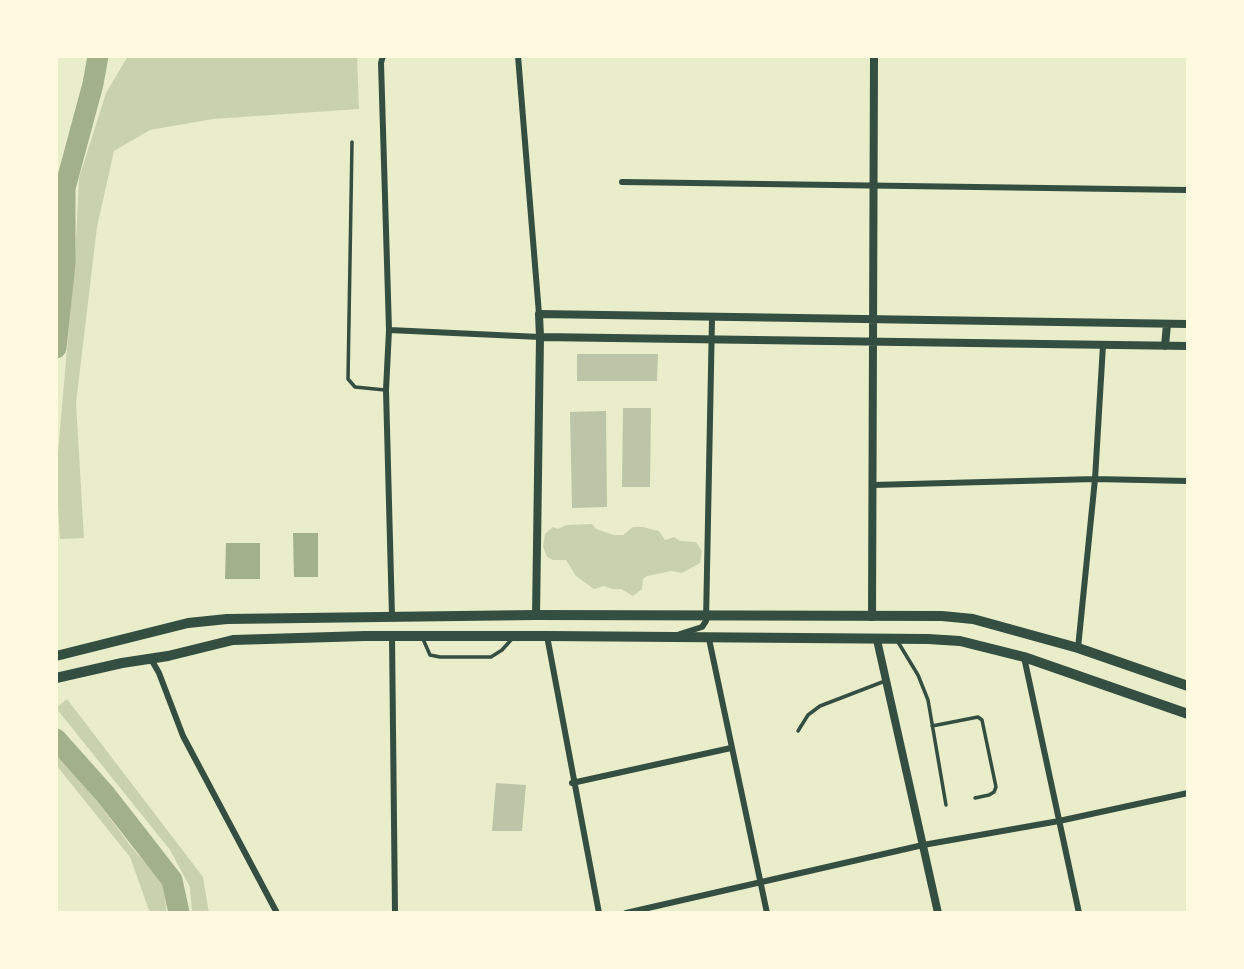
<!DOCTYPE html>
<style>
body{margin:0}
#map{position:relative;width:1244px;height:969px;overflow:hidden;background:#e9edc9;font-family:"PT Sans",sans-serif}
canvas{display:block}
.frame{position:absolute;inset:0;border:58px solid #fefae0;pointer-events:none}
</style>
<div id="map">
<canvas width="1244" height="969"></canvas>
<div class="frame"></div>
</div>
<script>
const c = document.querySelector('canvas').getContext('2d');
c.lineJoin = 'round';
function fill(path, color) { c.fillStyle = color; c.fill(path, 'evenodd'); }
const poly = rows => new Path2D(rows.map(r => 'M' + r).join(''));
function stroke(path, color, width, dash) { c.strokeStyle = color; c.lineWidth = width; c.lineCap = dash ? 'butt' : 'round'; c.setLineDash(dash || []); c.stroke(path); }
const green = poly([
 [128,56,357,56,359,109,213,119,150,130,114,151,97,227,76,403,84,538,60,539,56,475,75,258,79,178,106,93],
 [592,524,596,529,614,535,623,535,633,527,643,527,659,531,665,540,674,537,680,541,696,542,702,551,700,563,682,573,671,571,647,576,643,579,642,589,633,596,621,589,612,589,604,586,594,589,576,576,566,560,553,560,547,557,543,546,545,534,553,527,558,529,566,525],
 [67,699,203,877,209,913,192,913,190,887,170,850,56,708],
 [56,746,132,848,163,883,167,913,150,913,130,857,56,765]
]);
const water = poly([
 [318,533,318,577,294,577,293,533],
 [226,543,260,543,260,579,225,579]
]);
const river = poly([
 [56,348,65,264,65,188,93,84,98,56],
 [56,739,105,794,172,880,179,913]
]);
const building = poly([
 [577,354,658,354,657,381,577,381],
 [623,408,651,408,650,487,622,487],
 [606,411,607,507,572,508,570,412],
 [496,783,526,785,522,831,492,831]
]);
const service = poly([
 [352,142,348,379,355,387,385,390],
 [423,639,430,655,440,657,491,657,502,650,511,640],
 [898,642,918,675,928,700,946,805],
 [932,726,978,717,982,720,996,787,994,792,989,795,975,798],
 [798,731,808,715,820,706,885,681]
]);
const minor = poly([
 [383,56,381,63,389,330,386,390,392,616],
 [518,56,539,314],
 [622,182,1188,190],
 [389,330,540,337],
 [873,485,1095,479,1188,481],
 [680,634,702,627,706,621,712,318],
 [392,636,395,913],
 [547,636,599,913],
 [709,639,767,913],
 [1078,648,1095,479,1103,345],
 [1024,657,1079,913],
 [151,659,159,673,183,736,277,913],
 [572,783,731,748],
 [626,913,923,845,1059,821,1188,793]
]);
const tertiary = poly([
 [540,337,1188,346],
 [1165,346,1167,324],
 [536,615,540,337,539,314,1188,324],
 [872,617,874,56],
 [877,640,938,913]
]);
const primary = poly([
 [56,678,122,663,168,656,233,640,365,636,547,636,928,639,960,641,1024,657,1188,714]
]);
const trunk = poly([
 [56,656,188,623,227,619,536,615,942,616,973,619,1078,648,1188,686]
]);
fill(green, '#cad2ad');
fill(water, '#a3b18a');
stroke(river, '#a3b18a', 21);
fill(building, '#bcc5a7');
stroke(service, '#344e41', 3.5);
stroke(minor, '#344e41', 6);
stroke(tertiary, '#344e41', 8);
stroke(primary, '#344e41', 10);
stroke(trunk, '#344e41', 10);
</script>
